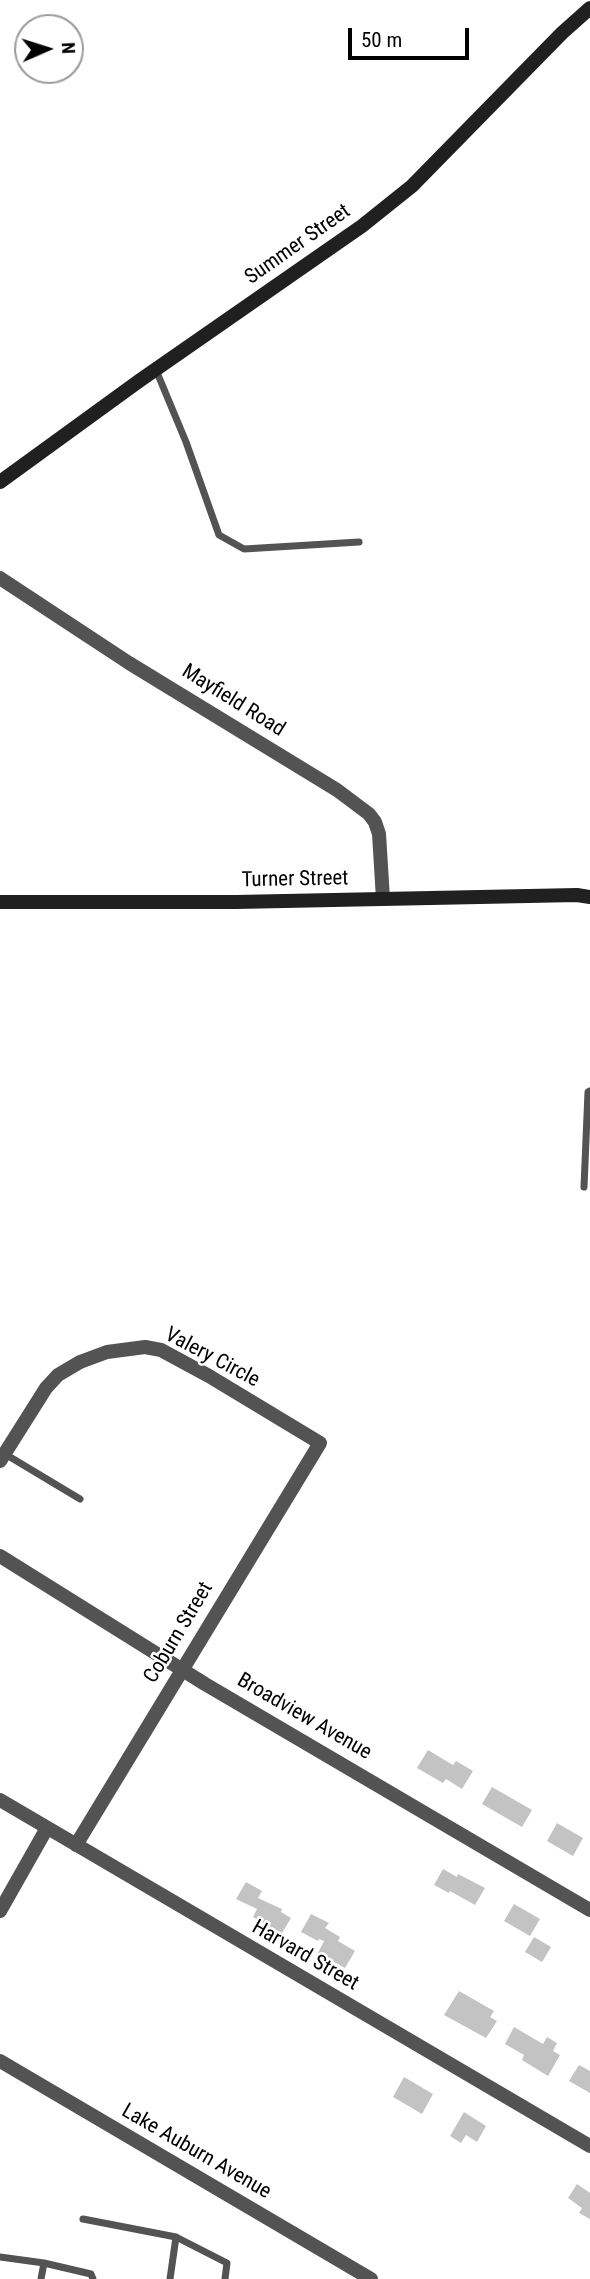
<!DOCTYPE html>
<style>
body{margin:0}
#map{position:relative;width:590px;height:2279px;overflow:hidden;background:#fff;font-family:"Roboto Condensed",sans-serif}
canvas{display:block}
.north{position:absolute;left:14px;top:14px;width:70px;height:70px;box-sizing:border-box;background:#fff;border:2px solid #999;border-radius:50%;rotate:87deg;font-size:19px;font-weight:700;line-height:28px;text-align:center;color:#000}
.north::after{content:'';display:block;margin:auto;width:24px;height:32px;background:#000;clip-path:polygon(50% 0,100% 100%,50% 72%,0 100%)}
.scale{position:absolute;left:348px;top:28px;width:121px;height:32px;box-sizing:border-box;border:4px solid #000;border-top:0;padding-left:9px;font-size:21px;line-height:24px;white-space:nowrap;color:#000;-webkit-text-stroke:5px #fff;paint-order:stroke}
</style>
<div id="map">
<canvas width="590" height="2279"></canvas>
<div class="north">N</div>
<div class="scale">50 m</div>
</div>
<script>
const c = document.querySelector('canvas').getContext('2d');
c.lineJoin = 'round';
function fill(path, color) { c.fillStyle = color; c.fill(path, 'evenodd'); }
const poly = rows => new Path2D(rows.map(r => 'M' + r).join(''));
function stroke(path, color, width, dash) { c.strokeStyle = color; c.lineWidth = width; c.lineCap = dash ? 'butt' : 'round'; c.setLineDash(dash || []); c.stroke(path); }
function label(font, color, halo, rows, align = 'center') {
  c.font = font + ' "Roboto Condensed",sans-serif'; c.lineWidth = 5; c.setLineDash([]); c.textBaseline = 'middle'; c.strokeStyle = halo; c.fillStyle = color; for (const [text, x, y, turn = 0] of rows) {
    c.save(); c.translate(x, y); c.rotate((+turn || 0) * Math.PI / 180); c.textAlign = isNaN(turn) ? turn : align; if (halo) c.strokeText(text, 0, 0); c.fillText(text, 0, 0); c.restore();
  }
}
const building = poly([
 [428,1750,453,1765,456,1761,473,1771,462,1789,446,1779,443,1783,417,1768],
 [492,1787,532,1810,522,1827,482,1804],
 [557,1823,583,1838,573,1856,547,1841],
 [443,1869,457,1877,458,1874,485,1888,475,1905,450,1891,449,1893,434,1885],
 [246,1882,262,1891,258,1898,282,1909,281,1912,291,1918,282,1933,253,1917,257,1909,236,1899],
 [514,1904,540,1919,530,1936,504,1921],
 [311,1914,329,1923,325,1928,340,1937,338,1941,355,1951,345,1968,318,1953,324,1941,319,1939,318,1941,301,1932],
 [534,1937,551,1947,542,1962,525,1952],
 [459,1991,494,2011,490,2017,497,2021,486,2038,444,2015],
 [514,2027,543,2044,547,2037,557,2043,553,2051,560,2055,548,2076,522,2060,524,2055,505,2044],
 [579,2065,590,2071,590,2093,569,2081],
 [404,2077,433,2094,422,2114,393,2097],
 [464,2112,486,2126,477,2142,466,2135,461,2143,450,2136],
 [577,2184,590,2193,590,2219,579,2213,582,2208,568,2198]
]);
const lane = poly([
 [156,370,186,442,219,535,244,549,359,542],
 [584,1187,588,1092,590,1091],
 [5,1454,80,1499],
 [83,2219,176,2237],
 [0,2257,44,2263,41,2279],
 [44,2263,91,2274,93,2279],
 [170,2279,176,2237,227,2263,225,2279]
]);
const street = poly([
 [0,578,129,663,337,790,369,814,375,822,379,834,383,899],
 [0,1461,46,1388,58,1375,80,1362,107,1352,145,1347,161,1350,209,1376,320,1443,76,1845],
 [0,1556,205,1684,590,1910],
 [0,1800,590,2146],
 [0,1911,47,1828],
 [0,2061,371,2279]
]);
const secondary = poly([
 [0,482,139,381,362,226,412,186,562,33,590,8],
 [0,902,236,902,577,895,590,897]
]);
const streetNames = [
 ["Summer Street",298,245,-35],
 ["Mayfield Road",233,701,32],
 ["Turner Street",295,880,-1],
 ["Valery Circle",212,1358,28],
 ["Coburn Street",179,1633,-59],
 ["Broadview Avenue",304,1717,30],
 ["Harvard Street",305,1956,30],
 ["Lake Auburn Avenue",196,2152,30]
];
fill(building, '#c3c3c3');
stroke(lane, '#535353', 7);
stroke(street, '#535353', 14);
stroke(secondary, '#202020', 14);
label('21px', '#000', '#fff', streetNames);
</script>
